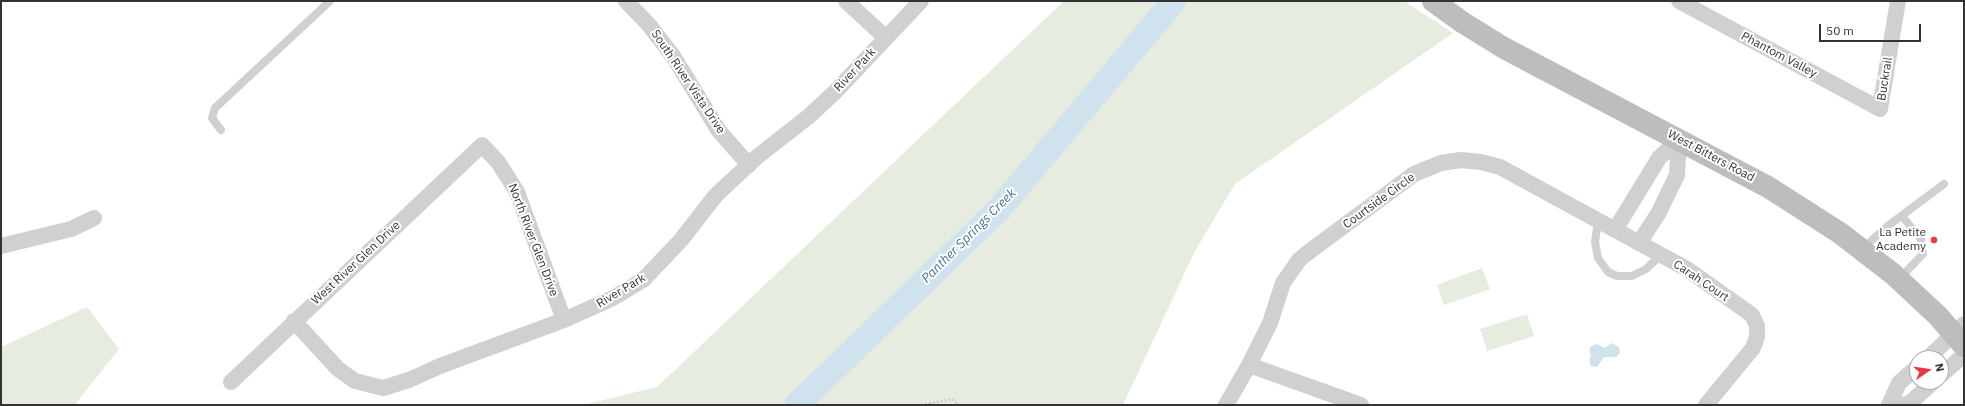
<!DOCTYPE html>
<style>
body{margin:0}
#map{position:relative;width:1965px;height:406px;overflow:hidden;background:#fff;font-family:"IBM Plex Sans",sans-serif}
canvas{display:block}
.frame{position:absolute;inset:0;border:2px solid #333;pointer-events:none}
.north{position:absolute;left:1909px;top:350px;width:40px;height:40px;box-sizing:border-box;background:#fff;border:1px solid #adadad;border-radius:50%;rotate:77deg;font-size:11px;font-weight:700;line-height:16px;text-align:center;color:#333}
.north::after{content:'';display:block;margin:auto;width:14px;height:18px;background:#e63946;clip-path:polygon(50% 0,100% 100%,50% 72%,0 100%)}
.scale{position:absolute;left:1819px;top:24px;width:102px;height:18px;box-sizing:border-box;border:2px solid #333;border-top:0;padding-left:5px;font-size:12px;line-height:14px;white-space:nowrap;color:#333;-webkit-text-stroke:3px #fff;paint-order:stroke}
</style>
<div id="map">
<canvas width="1965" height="406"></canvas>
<div class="frame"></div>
<div class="north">N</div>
<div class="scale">50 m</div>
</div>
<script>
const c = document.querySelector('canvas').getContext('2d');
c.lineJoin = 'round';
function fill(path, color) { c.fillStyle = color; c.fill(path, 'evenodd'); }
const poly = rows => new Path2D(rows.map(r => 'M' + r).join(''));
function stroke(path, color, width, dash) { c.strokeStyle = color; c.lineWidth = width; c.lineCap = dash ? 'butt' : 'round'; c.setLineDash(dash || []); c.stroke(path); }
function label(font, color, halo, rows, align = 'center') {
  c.font = font + ' "IBM Plex Sans",sans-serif'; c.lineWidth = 4; c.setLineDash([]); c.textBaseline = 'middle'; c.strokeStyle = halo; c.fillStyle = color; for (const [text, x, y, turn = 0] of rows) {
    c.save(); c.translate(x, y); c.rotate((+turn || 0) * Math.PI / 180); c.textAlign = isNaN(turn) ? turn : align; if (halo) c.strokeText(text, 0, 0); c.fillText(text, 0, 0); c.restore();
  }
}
const green = poly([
 [1064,1,1404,1,1453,33,1235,184,1195,251,1123,405,583,405,657,387],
 [1482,268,1490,289,1444,305,1437,285],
 [87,307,119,349,76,403,79,405,1,405,1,347],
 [1527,314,1534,336,1487,351,1480,329]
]);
const water = poly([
 [1612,343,1619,347,1620,353,1616,357,1604,357,1597,367,1591,366,1589,360,1591,356,1589,350,1591,346,1597,344,1605,348]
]);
const river = poly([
 [797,405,999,209,1174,1]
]);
const path = poly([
 [921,405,952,399,959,405]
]);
const lane = poly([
 [221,130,212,118,215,108,330,1],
 [1598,220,1595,242,1598,258,1608,272,1617,276,1632,276,1646,269,1661,255],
 [1862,249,1889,225,1944,184],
 [1900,278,1923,254,1921,239,1902,216]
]);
const street = poly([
 [626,1,649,25,673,56,719,131,749,165],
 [846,1,885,37],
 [1679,1,1880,109,1898,1],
 [1615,230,1659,158,1679,139,1677,175,1658,214,1639,243],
 [1,246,71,229,94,218],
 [294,321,338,369,355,381,383,388,409,380,440,366,564,320,613,298,643,280,681,240,716,195,758,156,808,117,834,93,921,1],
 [1928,358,1964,324],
 [1249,365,1270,323,1283,283,1299,260,1306,254,1414,174,1441,163,1461,160,1481,162,1500,167,1687,269,1752,315,1757,326,1757,337,1753,348,1706,405],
 [1941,375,1964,355],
 [231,382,482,145,498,162,517,192,564,320],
 [1226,405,1249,365,1361,405],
 [1889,405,1899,383,1917,367],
 [1903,405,1910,403,1933,382]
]);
const secondary = poly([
 [1433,1,1462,22,1504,48,1768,187,1840,233,1893,274,1938,316,1964,346]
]);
const markers = [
 [1934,240,4,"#e63946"]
];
const streetNames = [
 ["Phantom Valley",1779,55,28],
 ["River Park",855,70,-47],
 ["Buckrail",1885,79,-81],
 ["South River Vista Drive",688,82,56],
 ["West Bitters Road",1711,156,28],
 ["Courtside Circle",1379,201,-36],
 ["North River Glen Drive",533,240,69],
 ["West River Glen Drive",356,263,-43],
 ["Carah Court",1701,281,34],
 ["River Park",621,291,-31]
];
const poiNames = [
 ["La Petite",1926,233],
 ["Academy",1926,247]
];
const waterNames = [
 ["Panther Springs Creek",969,236,-45]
];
fill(green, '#e6ecdf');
fill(water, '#cfe2ee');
stroke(river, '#cfe2ee', 25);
stroke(path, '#cdcdcd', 2.5, [2, 2]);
stroke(lane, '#d0d0d0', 8);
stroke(street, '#d0d0d0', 16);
stroke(secondary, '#bdbdbd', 22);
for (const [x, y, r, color] of markers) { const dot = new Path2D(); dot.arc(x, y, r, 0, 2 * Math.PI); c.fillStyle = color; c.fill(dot); stroke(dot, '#fff', 1.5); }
label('12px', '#333', '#fff', streetNames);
label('12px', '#333', '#fff', poiNames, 'right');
label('italic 13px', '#3f7597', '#fff', waterNames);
</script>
